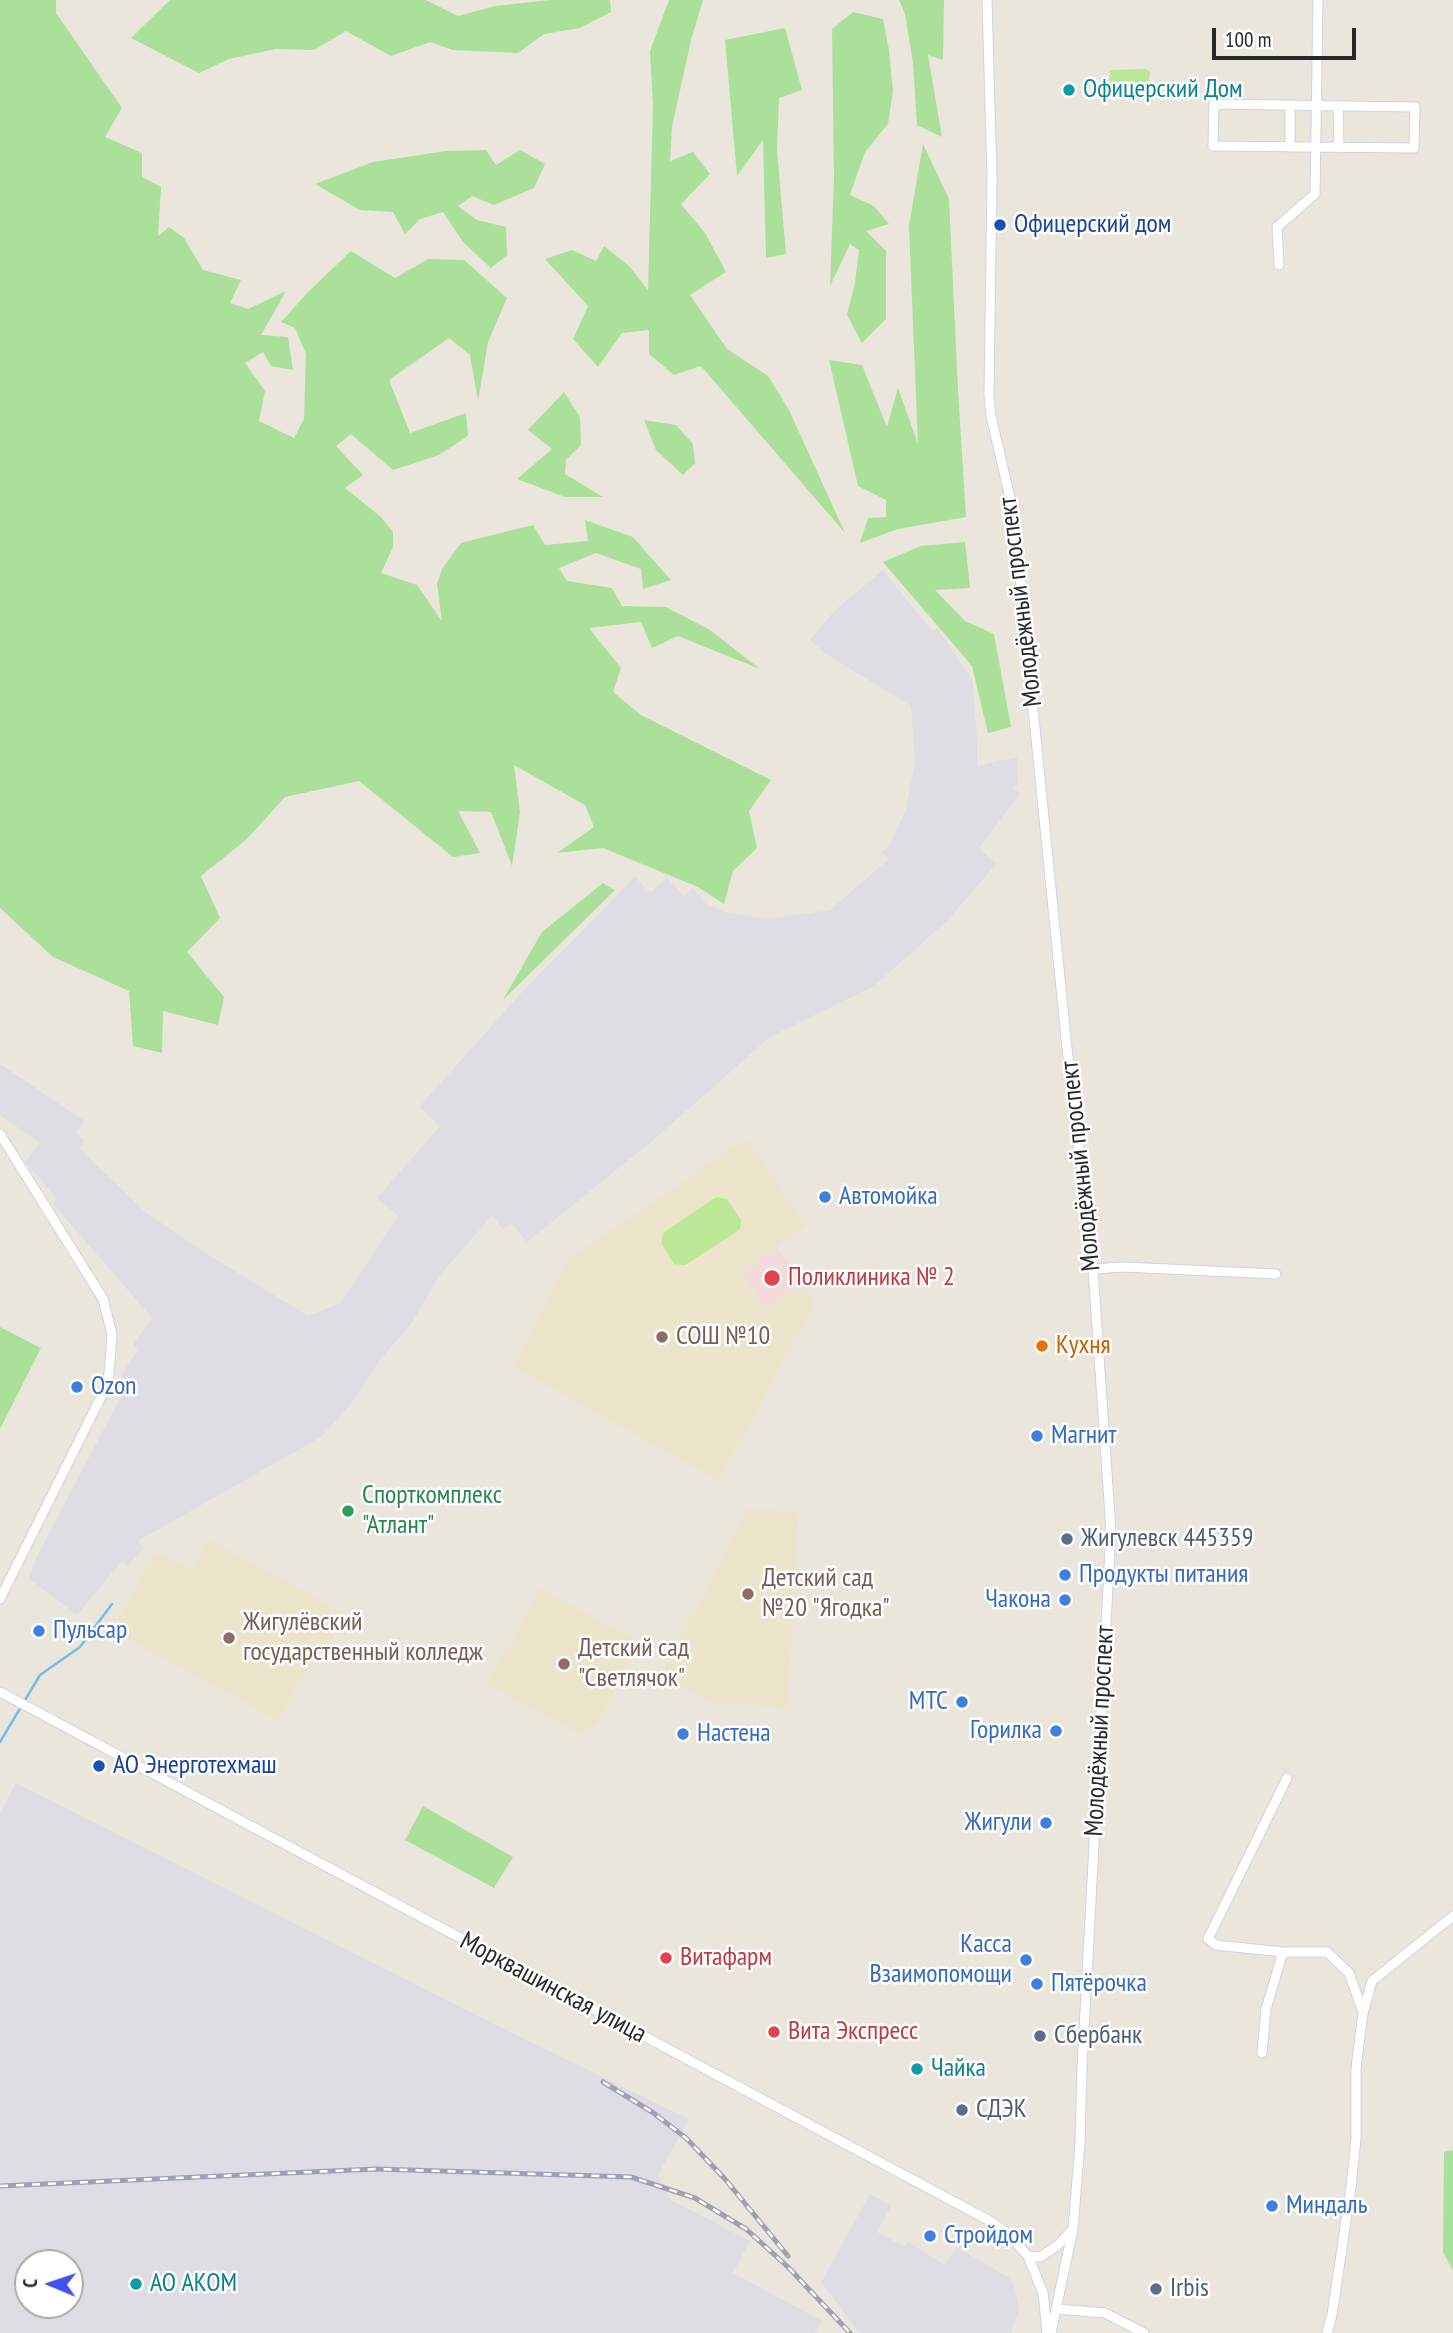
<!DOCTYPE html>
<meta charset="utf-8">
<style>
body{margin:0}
#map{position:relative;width:1453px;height:2333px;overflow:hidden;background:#ebe6dc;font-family:"PT Sans Narrow",sans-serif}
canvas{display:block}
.north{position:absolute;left:14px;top:2249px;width:70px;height:70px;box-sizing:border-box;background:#fff;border:2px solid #a9a9a9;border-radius:50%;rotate:272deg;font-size:19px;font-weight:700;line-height:28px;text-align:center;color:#292929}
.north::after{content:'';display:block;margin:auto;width:24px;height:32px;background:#414ff3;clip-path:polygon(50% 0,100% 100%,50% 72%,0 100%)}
.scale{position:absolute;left:1212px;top:28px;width:144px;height:32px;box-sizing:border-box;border:4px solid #292929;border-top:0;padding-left:9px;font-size:21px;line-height:24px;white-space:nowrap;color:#292929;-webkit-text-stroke:5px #fff;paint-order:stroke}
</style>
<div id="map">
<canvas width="1453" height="2333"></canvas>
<div class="north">С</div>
<div class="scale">100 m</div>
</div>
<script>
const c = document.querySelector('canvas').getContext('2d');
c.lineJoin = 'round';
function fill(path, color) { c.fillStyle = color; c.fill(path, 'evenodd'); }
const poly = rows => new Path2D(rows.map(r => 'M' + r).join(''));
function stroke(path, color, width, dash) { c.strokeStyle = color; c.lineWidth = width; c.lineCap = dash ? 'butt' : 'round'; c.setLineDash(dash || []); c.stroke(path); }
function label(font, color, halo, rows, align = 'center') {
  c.font = font + ' "PT Sans Narrow",sans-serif'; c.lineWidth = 5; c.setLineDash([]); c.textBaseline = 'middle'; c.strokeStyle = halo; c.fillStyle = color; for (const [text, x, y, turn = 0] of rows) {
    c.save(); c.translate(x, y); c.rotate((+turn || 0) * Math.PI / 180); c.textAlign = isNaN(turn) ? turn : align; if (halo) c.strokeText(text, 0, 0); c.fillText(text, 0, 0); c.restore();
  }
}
const industrial = poly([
 [883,570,932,631,937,628,973,681,977,741,977,766,1017,757,1018,784,1013,787,1020,794,979,848,996,864,947,921,874,986,770,1037,652,1141,527,1242,511,1223,503,1229,492,1216,439,1276,411,1324,379,1361,351,1404,321,1437,138,1541,144,1549,127,1566,122,1561,77,1615,29,1579,36,1558,128,1383,121,1376,138,1349,133,1345,152,1318,53,1204,57,1198,25,1162,40,1143,0,1115,0,1064,85,1121,76,1133,84,1141,79,1148,144,1211,201,1250,308,1316,341,1303,398,1216,377,1198,440,1126,419,1107,523,991,635,877,650,893,667,878,684,896,693,888,705,903,724,912,767,919,830,910,889,859,882,853,891,843,906,809,915,761,911,706,826,654,810,640,834,611],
 [16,1783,502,2028,689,2119,658,2175,671,2200,750,2241,733,2273,822,2321,815,2333,0,2333,0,1813],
 [28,2263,70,2263,70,2305,28,2305],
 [870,2194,891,2206,877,2232,905,2247,908,2242,945,2265,957,2247,1008,2277,1014,2285,1019,2310,1011,2333,861,2333,857,2330,822,2283,826,2273]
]);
const education = poly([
 [747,1138,806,1226,742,1271,766,1308,802,1284,815,1304,719,1481,512,1366,568,1259],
 [746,1510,799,1511,787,1712,769,1706,715,1703,660,1676],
 [208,1539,346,1614,327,1650,319,1646,279,1721,111,1630,156,1552,191,1570],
 [540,1588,641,1643,596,1725,578,1733,487,1684]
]);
const medical = poly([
 [777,1247,802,1284,766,1308,741,1271]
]);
const green = poly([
 [0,0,56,0,56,13,122,108,105,137,142,153,142,177,161,187,158,236,169,227,184,238,203,270,241,280,230,303,248,309,286,291,261,335,288,337,293,370,271,366,263,352,245,363,265,391,259,421,294,438,304,419,306,354,295,328,281,322,308,292,351,251,395,278,428,259,464,260,507,298,488,342,478,401,470,355,449,338,389,380,410,433,466,413,468,436,439,455,393,470,351,434,336,446,363,475,345,488,381,517,393,532,393,547,381,573,417,585,442,621,437,584,442,569,461,543,533,525,545,545,588,541,585,520,633,537,671,580,643,589,641,569,596,553,559,568,567,581,612,588,622,606,666,607,710,630,760,669,678,636,652,648,641,622,589,628,621,668,613,692,641,715,771,780,749,811,757,848,733,871,724,904,698,887,603,848,557,853,594,827,585,805,514,765,520,812,512,866,491,812,458,811,480,853,453,857,359,781,285,797,247,839,201,876,220,918,187,952,224,997,218,1025,163,1011,162,1053,133,1046,129,991,53,957,0,908],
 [170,0,426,0,458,16,495,6,550,0,610,0,611,12,580,28,544,34,518,53,453,50,430,42,391,56,346,31,314,50,276,49,229,59,199,73,131,38],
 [669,0,703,0,691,40,672,127,670,161,693,152,710,174,681,204,705,233,726,272,690,295,727,349,768,376,789,410,845,533,701,366,674,375,649,354,649,330,622,333,598,367,573,339,588,306,545,259,572,250,596,261,604,246,629,266,648,290,653,105,650,51],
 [899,0,944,0,943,60,928,55,942,137,917,125,913,63,905,14],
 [853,12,883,19,889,50,893,91,888,124,865,152,850,195,874,206,889,224,866,231,886,251,886,319,862,343,847,315,855,283,859,250,850,244,830,286,834,177,832,29],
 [785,28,802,90,779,98,777,150,786,254,766,258,763,140,737,176,725,40],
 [923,144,949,199,958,390,966,517,898,529,860,543,868,518,886,517,886,500,858,486,829,360,862,365,887,427,898,388,918,444,909,226],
 [486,150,496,165,520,150,545,164,534,188,494,205,472,196,458,206,477,220,506,227,507,255,491,268,463,242,443,212,420,219,405,234,393,212,360,210,315,184,373,162,446,151],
 [564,392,580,417,581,445,566,460,565,474,603,497,565,497,517,479,552,449,528,430],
 [644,420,676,425,693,444,695,463,683,475,656,450],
 [965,542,970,588,935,590,965,621,994,634,1011,727,988,733,972,666,883,562,921,546],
 [603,883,615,890,503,1000,542,932],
 [0,1327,41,1348,0,1429],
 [423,1806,513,1857,494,1888,405,1840],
 [1453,2150,1453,2271,1443,2252,1444,2152]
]);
const pitch = poly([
 [1146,69,1150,72,1148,91,1113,92,1109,89,1110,70],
 [716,1197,727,1199,741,1220,741,1226,738,1231,685,1265,674,1264,661,1243,663,1233]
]);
const stream = poly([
 [0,1742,40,1675,80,1647,112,1604]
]);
const minor = poly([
 [987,0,992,176,989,395,991,416,1013,511,1016,538,1067,1048,1093,1269,1111,1531,1082,2067,1080,2143,1073,2229,1051,2333],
 [1214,104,1415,107,1414,148,1213,146,1214,104],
 [1338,106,1339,148],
 [1290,147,1290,105],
 [1279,265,1277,227,1315,194,1318,0],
 [0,1134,103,1299,112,1334,109,1374,102,1395,0,1599],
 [1093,1269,1124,1267,1276,1274],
 [0,1692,990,2221,1008,2234,1028,2256,1043,2293,1047,2333],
 [1287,1778,1208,1939,1216,1945,1283,1952,1327,1952,1349,1973,1363,2012],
 [1262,2053,1266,2009,1283,1952],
 [1028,2256,1040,2257,1058,2245,1072,2230],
 [1057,2309,1105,2313,1144,2333],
 [1327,2333,1332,2315,1351,2187,1356,2139,1356,2068,1363,2013,1372,1981,1453,1916]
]);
const rail = poly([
 [603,2082,652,2112,686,2138,725,2179,788,2256],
 [0,2186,376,2169,631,2177,695,2198,746,2229,788,2267,850,2333]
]);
const markers = [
 [1069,90,7,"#0f9aa8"],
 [1000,225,7,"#1a4fb4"],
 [825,1197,7,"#3f7fe0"],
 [772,1278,9,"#e0444e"],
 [662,1337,7,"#8d6e63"],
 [1042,1346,7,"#e8710a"],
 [77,1387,7,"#3f7fe0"],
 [1037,1436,7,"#3f7fe0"],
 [348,1511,7,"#2e9e5b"],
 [1067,1539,7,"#5c6f8a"],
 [1065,1575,7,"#3f7fe0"],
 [748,1594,7,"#8d6e63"],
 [1065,1600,7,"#3f7fe0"],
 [39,1631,7,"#3f7fe0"],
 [229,1638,7,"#8d6e63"],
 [564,1664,7,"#8d6e63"],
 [962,1702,7,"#3f7fe0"],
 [1056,1731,7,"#3f7fe0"],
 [683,1734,7,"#3f7fe0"],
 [99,1766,7,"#1a4fb4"],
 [1046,1823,7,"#3f7fe0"],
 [666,1958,7,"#e0444e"],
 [1026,1960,7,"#3f7fe0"],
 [1037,1984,7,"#3f7fe0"],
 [774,2032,7,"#e0444e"],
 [1040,2036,7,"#5c6f8a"],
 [917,2069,7,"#0f9aa8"],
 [962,2110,7,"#5c6f8a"],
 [1272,2206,7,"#3f7fe0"],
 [930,2236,7,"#3f7fe0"],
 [136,2284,7,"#0f9aa8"],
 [1156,2289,7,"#5c6f8a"]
];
const cultureNames = [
 ["Офицерский Дом",1083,90],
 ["Чайка",931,2069],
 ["АО АКОМ",150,2284]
];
const transitNames = [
 ["Офицерский дом",1014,225],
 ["АО Энерготехмаш",113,1766]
];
const streetNames = [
 ["Молодёжный проспект",1021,602,-97],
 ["Молодёжный проспект",1081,1166,-96],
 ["Молодёжный проспект",1100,1731,-87],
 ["Морквашинская улица",553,1988,28]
];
const shopNames = [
 ["Автомойка",839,1197],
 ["Ozon",91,1387],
 ["Магнит",1051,1436],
 ["Продукты питания",1079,1575],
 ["Чакона",1051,1600,"right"],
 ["Пульсар",53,1631],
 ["МТС",948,1702,"right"],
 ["Горилка",1042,1731,"right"],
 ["Настена",697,1734],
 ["Жигули",1032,1823,"right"],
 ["Касса",1012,1945,"right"],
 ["Взаимопомощи",1012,1975,"right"],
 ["Пятёрочка",1051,1984],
 ["Миндаль",1286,2206],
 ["Стройдом",944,2236]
];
const healthNames = [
 ["Поликлиника № 2",788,1278],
 ["Витафарм",680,1958],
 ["Вита Экспресс",788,2032]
];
const educationNames = [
 ["СОШ №10",676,1337],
 ["Детский сад",762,1579],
 ["№20 \"Ягодка\"",762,1609],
 ["Жигулёвский",243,1623],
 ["государственный колледж",243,1653],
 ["Детский сад",578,1649],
 ["\"Светлячок\"",578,1679]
];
const foodNames = [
 ["Кухня",1056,1346]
];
const leisureNames = [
 ["Спорткомплекс",362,1496],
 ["\"Атлант\"",362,1526]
];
const serviceNames = [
 ["Жигулевск 445359",1081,1539],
 ["Сбербанк",1054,2036],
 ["СДЭК",976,2110],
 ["Irbis",1170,2289]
];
fill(industrial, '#dfdce4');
fill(education, '#ece5cc');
fill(medical, '#f2dbd9');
fill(green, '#aae09a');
fill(pitch, '#bce796');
stroke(stream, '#72bdea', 2.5);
stroke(minor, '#d1d2e2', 11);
stroke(minor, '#fff', 9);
stroke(rail, '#9fa0b3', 5);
stroke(rail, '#fff', 2.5, [8]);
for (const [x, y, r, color] of markers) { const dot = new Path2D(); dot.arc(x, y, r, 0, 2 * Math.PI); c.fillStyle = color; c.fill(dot); stroke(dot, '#fff', 2.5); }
label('26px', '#0d838f', '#fff', cultureNames, 'left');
label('26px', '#164399', '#fff', transitNames, 'left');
label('26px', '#292929', '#fff', streetNames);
label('26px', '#366cbe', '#fff', shopNames, 'left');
label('26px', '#be3a42', '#fff', healthNames, 'left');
label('26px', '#785e54', '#fff', educationNames, 'left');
label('26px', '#c56008', '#fff', foodNames, 'left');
label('26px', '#27864d', '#fff', leisureNames, 'left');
label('26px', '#4e5e75', '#fff', serviceNames, 'left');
</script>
